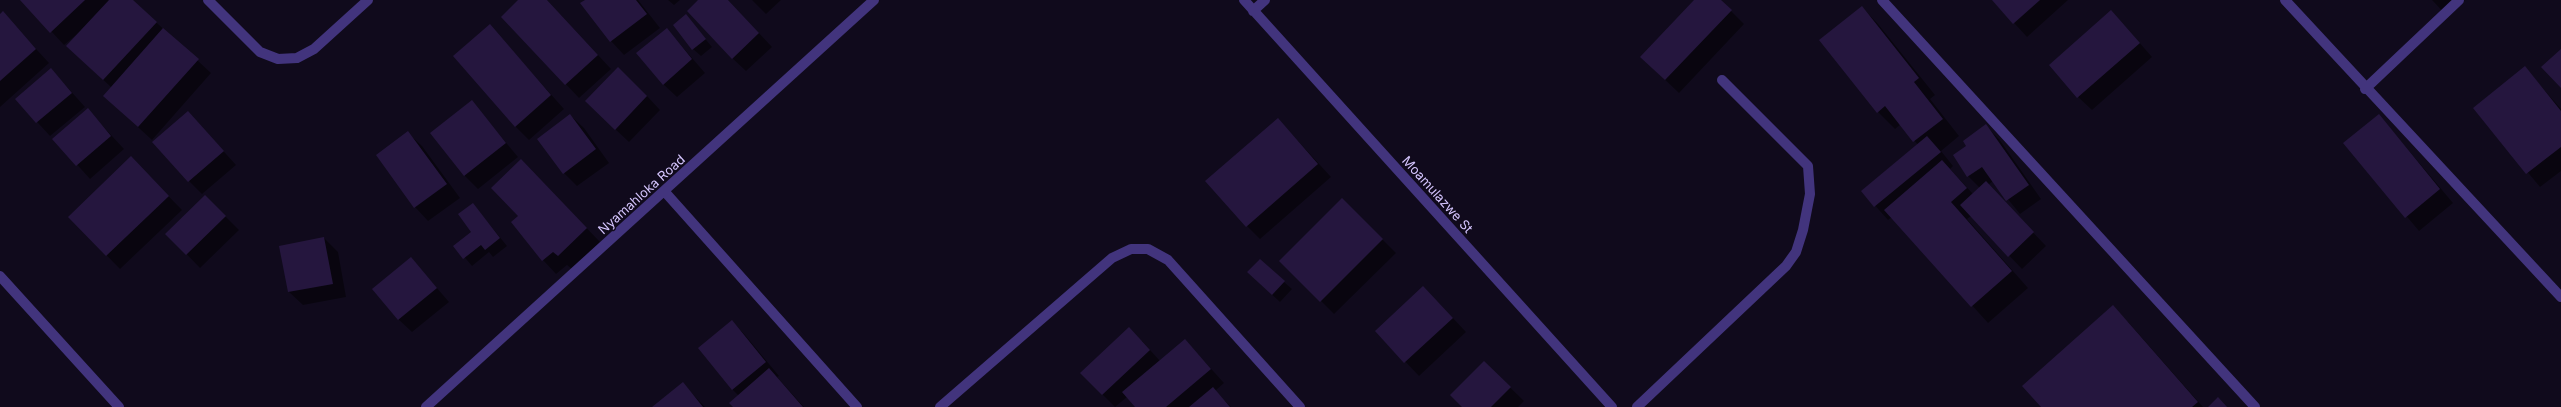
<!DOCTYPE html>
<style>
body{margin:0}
canvas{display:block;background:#100a1c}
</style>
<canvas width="2561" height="407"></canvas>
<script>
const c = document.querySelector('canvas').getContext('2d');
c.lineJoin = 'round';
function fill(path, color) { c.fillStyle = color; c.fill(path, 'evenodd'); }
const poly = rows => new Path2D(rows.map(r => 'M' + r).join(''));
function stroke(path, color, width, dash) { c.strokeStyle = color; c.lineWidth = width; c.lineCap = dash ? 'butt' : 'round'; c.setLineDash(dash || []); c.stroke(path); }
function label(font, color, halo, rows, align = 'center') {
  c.font = font + ' Inter,sans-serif'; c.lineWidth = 3; c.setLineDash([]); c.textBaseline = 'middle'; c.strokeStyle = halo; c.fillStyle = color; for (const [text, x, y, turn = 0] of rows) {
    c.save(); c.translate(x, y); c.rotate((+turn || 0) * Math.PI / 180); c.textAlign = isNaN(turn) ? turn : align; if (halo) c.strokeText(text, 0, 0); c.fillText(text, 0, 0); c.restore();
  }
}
const shadow = poly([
 [22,0,132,0,211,73,152,140,104,96,112,88,67,46,81,31,64,45],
 [520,0,547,0,611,69,579,98,502,17],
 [587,0,638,0,660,28,624,55,611,41],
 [668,0,680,0,674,5],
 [700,0,728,0,772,47,746,71,732,58],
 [752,0,781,0,766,14],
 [1696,0,1720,0,1744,24,1679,93,1641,57],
 [1993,0,2068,0,2027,37],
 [2432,0,2465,0,2447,16],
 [1862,7,1878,24,1935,95,1930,99,1959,136,1941,151,1953,166,1950,169,1973,194,1980,188,1968,176,1967,146,1986,126,1999,139,2041,199,2020,214,1993,181,1988,185,2046,246,2022,269,1971,216,1967,219,2028,288,1988,323,1892,217,1888,220,1862,191,1918,145,1901,124,1895,129,1878,112,1820,40],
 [3,13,49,63,0,107,0,15],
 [686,16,712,47,701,56,693,49],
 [2124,25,2152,57,2092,110,2078,97],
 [490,26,564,109,529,140,515,126],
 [667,29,705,73,677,97,663,84],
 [2525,68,2561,109,2561,171,2540,187,2474,108],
 [51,69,85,107,50,136,16,99],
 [647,96,660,110,629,142,600,115],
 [472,102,518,157,478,189,464,175],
 [88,110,124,149,90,179,54,139],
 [188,112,236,165,202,194,189,181],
 [570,115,584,128,609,163,577,186,564,173],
 [2379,115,2453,203,2419,231,2345,143],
 [1278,119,1331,177,1260,239,1247,226],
 [408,133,422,146,460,198,428,221,415,207,377,155],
 [144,171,182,210,120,269,69,217],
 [535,174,600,242,572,269,567,265,556,274,543,260,520,216],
 [205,196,239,230,200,268,167,234],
 [1342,199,1396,253,1334,314,1281,261],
 [473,204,507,246,493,257,489,252,472,266,455,246,472,232],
 [324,238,338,252,346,297,303,305,289,292,280,247],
 [411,258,449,302,412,332,398,319],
 [1256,280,1284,282,1292,289,1280,302],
 [1437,301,1466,332,1419,376,1376,331],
 [2113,307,2129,323,2203,407,2042,407],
 [732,321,745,335,779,376,777,377,804,407,734,407,739,396,732,389],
 [1185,340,1224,383,1215,391,1231,407,1136,407,1127,397,1115,407,1081,373,1142,341,1160,361],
 [1484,362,1524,401,1518,407,1463,407],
 [683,384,705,407,653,407]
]);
const building = poly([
 [20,0,85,0,50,33],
 [109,0,133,0,157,22,103,80,66,46],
 [518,0,547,0,598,55,565,85,501,17],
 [585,0,636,0,647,14,610,42,580,3],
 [698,0,728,0,759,33,732,59,687,11],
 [1694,0,1721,0,1732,10,1665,80,1640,57],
 [1992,0,2040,0,2013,24],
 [1862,6,1919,78,1914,82,1943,119,1913,142,1885,106,1877,113,1819,40],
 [2111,10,2140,43,2077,98,2049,65],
 [3,11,36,49,0,81,0,14],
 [686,14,706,39,692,50,673,25],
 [490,24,551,95,515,127,453,56],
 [163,28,199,59,138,127,103,96],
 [667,28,692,59,663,85,636,53],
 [2561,49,2561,88,2541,67],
 [2525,66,2561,111,2561,147,2526,174,2473,108],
 [618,67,647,96,615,130,585,101],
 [51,68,72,93,36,123,15,99],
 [472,100,506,143,464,176,430,133],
 [88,108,111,136,76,166,52,139],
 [188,111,224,151,188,182,152,142],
 [570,114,596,149,563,174,537,139],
 [2379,114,2440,189,2405,218,2343,143],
 [1278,118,1318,164,1246,227,1205,181],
 [1986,124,2029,185,2006,201,1982,167,1967,177,1953,155,1966,146,1963,141],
 [408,131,447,184,414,208,376,155],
 [1927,136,1941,152,1874,207,1861,191],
 [131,156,169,196,106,256,68,217],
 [521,159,587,228,558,256,553,252,542,261,511,222,518,216,491,188],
 [1942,160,1967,188,1951,202,2012,271,1971,307,1884,210],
 [1986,181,2034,232,2008,257,1960,205],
 [205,195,226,216,186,255,165,234],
 [1342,198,1383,239,1320,302,1279,261],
 [473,203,500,238,485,250,481,245,463,259,453,246,471,232,458,214],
 [324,237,333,284,288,292,279,246],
 [411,257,437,288,398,320,372,289],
 [1260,259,1285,281,1272,295,1247,272],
 [1423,286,1453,318,1404,363,1375,331],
 [2113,305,2198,402,2192,407,2041,407,2022,386],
 [732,320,766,362,732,390,698,348],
 [1129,327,1150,350,1102,395,1080,373],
 [1185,339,1211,369,1166,407,1135,407,1122,392],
 [1484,361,1511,387,1491,407,1462,407,1450,395],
 [769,368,803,407,733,407,729,403],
 [683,382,703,407,652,407],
 [1213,387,1230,407,1189,407],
 [2218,397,2227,407,2208,407]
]);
const minor = poly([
 [208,0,260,52,278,59,297,58,314,49,368,0],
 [1244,0,1612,407],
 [1882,0,2255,407],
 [2285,0,2561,297],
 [1253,11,1265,0],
 [2365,89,2459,0],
 [665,192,857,407],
 [0,276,119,407],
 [426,407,874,0],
 [940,407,1112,258,1131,249,1148,249,1168,260,1300,407],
 [1637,407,1786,266,1796,252,1803,230,1810,194,1808,166,1722,80]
]);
const streetNames = [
 ["Nyamahloka Road",642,195,-42],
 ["Moamulazwe St",1437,195,48]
];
fill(shadow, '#0007');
fill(building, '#25163e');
stroke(minor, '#42347d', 10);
label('13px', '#d6c6ff', '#100a1c', streetNames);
</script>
